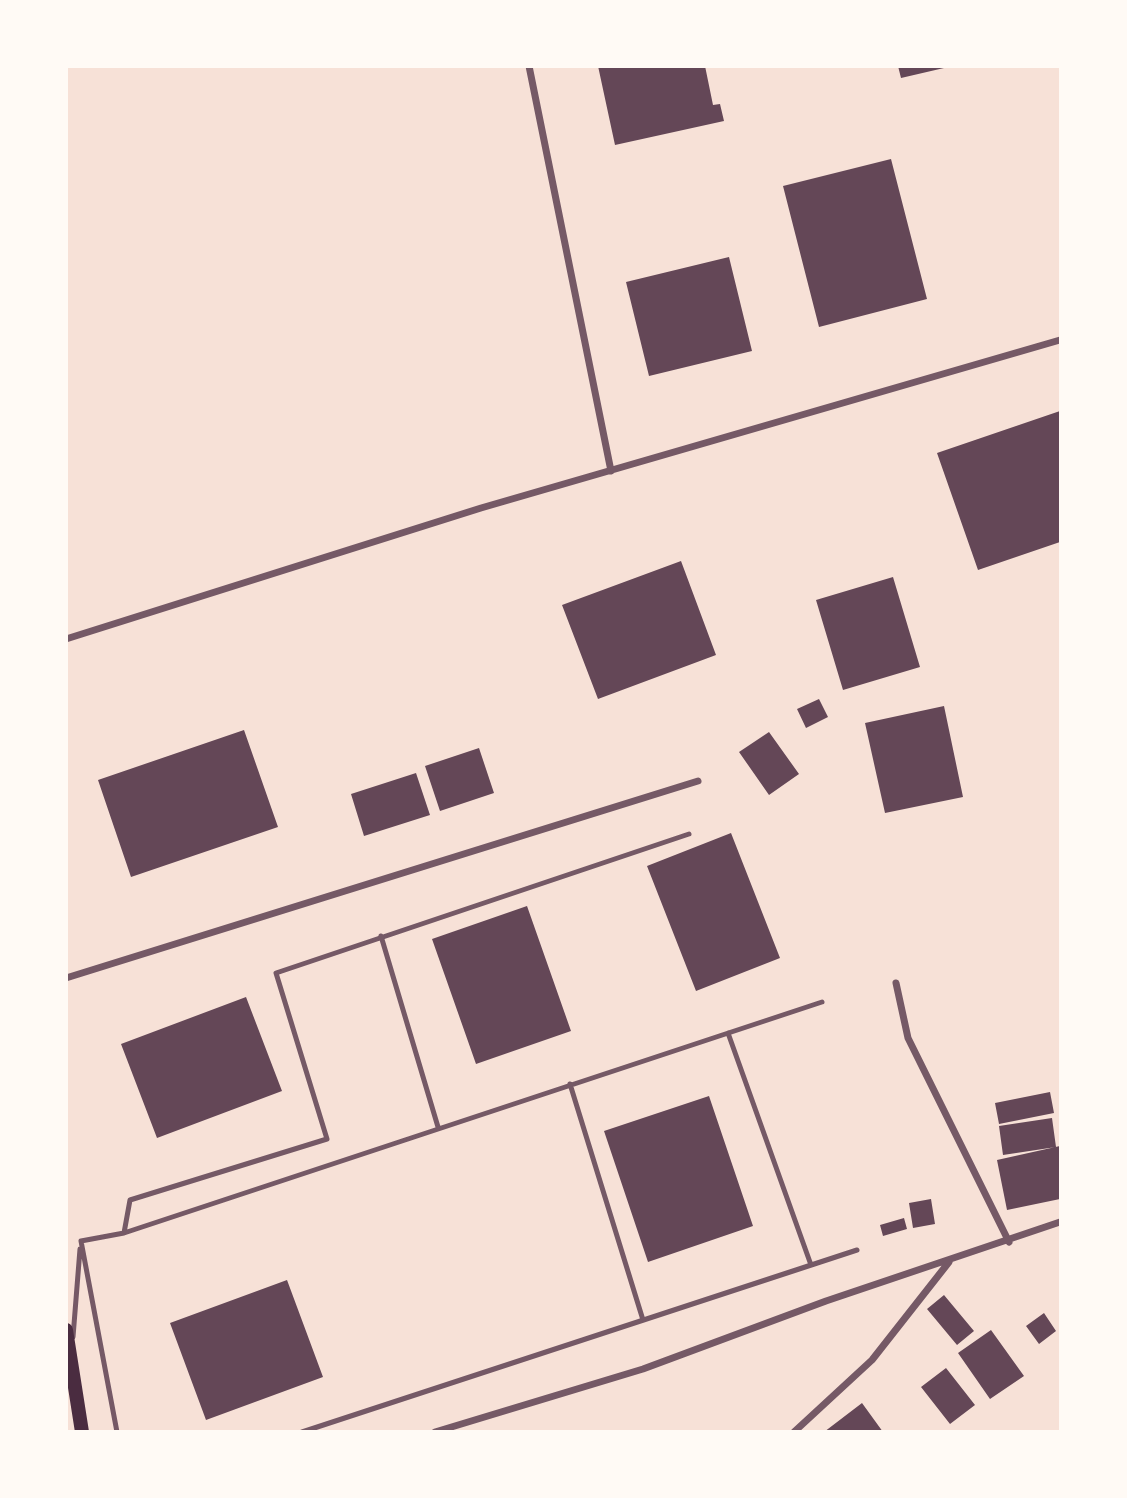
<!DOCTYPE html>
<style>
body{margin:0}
#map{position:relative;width:1127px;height:1498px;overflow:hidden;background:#f7e1d7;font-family:Ubuntu,sans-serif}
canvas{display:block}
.frame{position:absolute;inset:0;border:68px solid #fffaf5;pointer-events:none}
</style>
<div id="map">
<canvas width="1127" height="1498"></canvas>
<div class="frame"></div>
</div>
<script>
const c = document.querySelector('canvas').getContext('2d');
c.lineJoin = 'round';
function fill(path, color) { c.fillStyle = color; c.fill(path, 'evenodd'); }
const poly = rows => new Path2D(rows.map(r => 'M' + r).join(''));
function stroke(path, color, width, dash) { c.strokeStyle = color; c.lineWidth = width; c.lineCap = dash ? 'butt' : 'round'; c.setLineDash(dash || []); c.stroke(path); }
const building = poly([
 [598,66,705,66,713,105,720,104,724,121,615,145],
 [898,66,944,66,944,68,901,78],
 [891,159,927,299,819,327,783,186],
 [729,257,752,351,649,376,626,282],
 [1060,411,1060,542,978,570,937,453],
 [681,561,716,655,598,699,562,605],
 [893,577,920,667,843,690,816,600],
 [819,699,828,717,806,728,797,709],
 [944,706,963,797,885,813,865,723],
 [244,730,278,827,131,877,98,780],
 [769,732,799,774,769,795,739,752],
 [479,748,494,793,440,811,425,766],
 [416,773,430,815,364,836,351,794],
 [731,833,780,958,696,991,647,866],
 [527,906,571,1031,476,1064,432,939],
 [246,997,282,1091,157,1138,121,1044],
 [1050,1092,1054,1113,999,1124,995,1103],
 [709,1096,753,1226,648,1262,604,1131],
 [1052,1118,1056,1147,1003,1155,999,1126],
 [1060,1146,1060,1199,1007,1210,997,1160],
 [931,1199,935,1224,913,1228,909,1203],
 [904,1218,907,1229,883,1236,880,1225],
 [287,1280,323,1377,206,1420,170,1323],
 [944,1295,974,1331,957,1345,927,1309],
 [1044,1313,1056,1331,1039,1344,1026,1326],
 [991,1330,1024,1376,990,1399,958,1353],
 [946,1368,975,1405,950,1424,921,1387],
 [862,1403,883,1432,824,1432]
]);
const service = poly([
 [381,936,438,1127],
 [728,1033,811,1265],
 [570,1084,643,1320],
 [124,1233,822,1002],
 [73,1337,80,1249],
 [117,1432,81,1241,124,1233,130,1200,327,1139,276,973,689,834],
 [302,1432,857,1250]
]);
const minor = poly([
 [529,66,611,471],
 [66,639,481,508,1060,340],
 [66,978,698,781],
 [896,983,908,1038,1009,1242],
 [435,1432,643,1369,826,1301,1060,1222],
 [794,1432,872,1360,949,1262]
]);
const secondary = poly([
 [66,1330,82,1432]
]);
fill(building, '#644757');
stroke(service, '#755966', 5);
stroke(minor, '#755966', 7);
stroke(secondary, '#4a2c40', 14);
</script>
